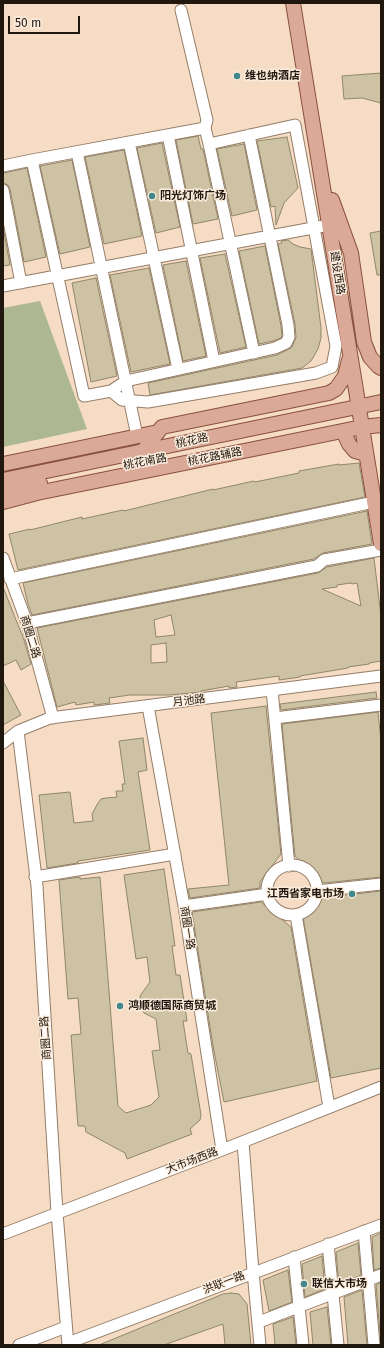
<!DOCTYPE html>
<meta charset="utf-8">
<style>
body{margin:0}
#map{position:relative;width:384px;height:1348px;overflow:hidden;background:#f6dcc4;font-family:"Fira Sans",sans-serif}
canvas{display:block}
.frame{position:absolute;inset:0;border:4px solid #20170e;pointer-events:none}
.scale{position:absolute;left:8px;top:16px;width:72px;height:18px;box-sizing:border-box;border:2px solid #20170e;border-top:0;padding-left:5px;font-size:12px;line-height:14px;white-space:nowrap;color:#20170e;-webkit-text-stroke:3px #fbecdd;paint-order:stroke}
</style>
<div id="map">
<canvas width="384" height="1348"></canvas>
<div class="frame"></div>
<div class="scale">50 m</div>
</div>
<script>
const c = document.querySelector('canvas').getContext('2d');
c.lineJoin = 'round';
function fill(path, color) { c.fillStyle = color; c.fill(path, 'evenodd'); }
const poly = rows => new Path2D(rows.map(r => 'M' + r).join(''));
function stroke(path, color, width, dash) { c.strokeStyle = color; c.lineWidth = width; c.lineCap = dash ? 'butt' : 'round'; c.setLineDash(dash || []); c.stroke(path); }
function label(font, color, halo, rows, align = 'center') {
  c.font = font + ' "Fira Sans","Noto Sans SC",sans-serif'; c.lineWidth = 3; c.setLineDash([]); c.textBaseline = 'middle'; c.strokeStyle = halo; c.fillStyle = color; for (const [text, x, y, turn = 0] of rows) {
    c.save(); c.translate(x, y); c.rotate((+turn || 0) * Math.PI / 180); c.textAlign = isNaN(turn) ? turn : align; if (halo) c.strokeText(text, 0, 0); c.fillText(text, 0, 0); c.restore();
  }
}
const water = poly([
 [40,301,87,429,3,447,3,308]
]);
const building = poly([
 [381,73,381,103,362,98,344,99,342,76,381,73],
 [198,136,201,149,203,149,218,219,193,224,176,140,198,136],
 [287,137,298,188,284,203,276,225,275,206,271,207,257,141,287,137],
 [162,143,180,227,156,233,137,148,162,143],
 [244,144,257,210,232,216,217,149,244,144],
 [124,150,142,236,104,244,85,157,124,150],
 [72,160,90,247,60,254,40,166,72,160],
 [27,168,46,257,24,262,10,189,8,185,3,183,3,173,27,168],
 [3,227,10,265,3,266,3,227],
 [381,231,381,275,377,275,370,233,381,231],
 [288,240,293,244,300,247,311,249,321,328,321,338,318,349,311,361,302,368,150,395,148,383,277,355,289,349,292,347,296,337,295,324,278,244,282,243,281,241,288,240],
 [265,246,281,326,282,336,281,338,273,341,259,344,239,251,265,246],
 [225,254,246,347,220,353,200,258,225,254],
 [186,261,206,356,183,361,163,265,186,261],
 [149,268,170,364,131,372,110,275,149,268],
 [96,278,117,376,91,382,72,283,96,278],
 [359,463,365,497,18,570,9,534,30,529,30,530,82,517,82,519,123,510,124,511,213,489,213,490,254,481,255,482,299,473,299,471,339,464,339,465,359,463],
 [367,511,372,544,323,553,314,559,32,615,28,604,23,583,367,511],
 [374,558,381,616,381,661,369,663,369,664,348,667,348,668,300,676,300,677,279,680,279,676,236,682,237,687,229,688,229,686,201,691,201,692,169,695,130,695,109,698,110,703,94,705,94,702,76,705,75,702,57,707,37,628,318,573,327,567,374,558],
 [351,583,352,584,357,583,361,606,322,589,337,587,337,585,351,583],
 [171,615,175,635,156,637,154,620,171,615],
 [166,643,167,662,151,663,151,645,166,643],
 [3,587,24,640,31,664,21,670,16,660,3,666,3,587],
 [3,681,21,715,3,725,3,681],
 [376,692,377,698,281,710,280,704,376,692],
 [266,706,281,854,260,882,260,888,190,898,188,889,229,885,211,713,266,706],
 [378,712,381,741,381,877,324,883,295,856,282,724,378,712],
 [143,738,147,770,138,772,150,850,78,861,78,863,47,868,39,795,70,792,74,823,93,821,92,814,98,803,101,799,106,798,117,797,116,791,123,791,122,784,125,784,119,741,143,738],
 [164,869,175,946,172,946,176,975,180,975,187,1021,183,1021,188,1053,191,1054,201,1115,200,1120,190,1129,192,1134,127,1159,125,1153,86,1132,85,1126,78,1126,71,1035,81,1034,78,998,68,999,59,880,80,877,80,879,100,877,118,1106,126,1113,151,1105,159,1097,152,1051,160,1050,156,1019,144,1013,141,1007,140,996,150,982,147,957,136,959,124,875,164,869],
 [381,891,381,1068,331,1078,303,917,320,898,381,891],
 [261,902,291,927,317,1081,224,1102,213,1046,192,912,261,902],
 [381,1233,381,1268,374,1270,372,1237,381,1233],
 [358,1243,361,1275,339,1284,336,1252,358,1243],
 [322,1256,325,1289,305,1297,302,1264,322,1256],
 [288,1270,292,1302,269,1311,263,1280,288,1270],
 [381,1282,381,1345,376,1285,381,1282],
 [362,1290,367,1345,348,1345,344,1297,362,1290],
 [231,1293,239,1294,247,1304,251,1345,225,1345,223,1324,164,1345,99,1345,223,1294,231,1293],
 [327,1307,331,1345,313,1345,310,1312,327,1307],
 [293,1317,296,1345,275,1345,273,1324,293,1317]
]);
const minor = poly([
 [181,10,207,120,205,128],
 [168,135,214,361],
 [129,142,178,369],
 [209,144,254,353],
 [77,152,137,436],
 [3,166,32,160,205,128,209,144,295,125,336,346,332,367,316,373,148,402,122,400,111,391,84,396,32,160],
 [3,190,21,283],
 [3,286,329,225],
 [111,391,126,381,275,348,286,343,289,337,288,325,249,135],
 [3,558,27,623,53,718],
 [10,579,374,502],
 [27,623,317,566,324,560,381,550],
 [272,690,289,866],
 [148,706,184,906,222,1150],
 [275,718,381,705],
 [18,731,37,886,57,1213,68,1345],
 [3,743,18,731,50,718,381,676],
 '267 890a25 25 0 1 1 50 0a25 25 0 1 1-50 0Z',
 [35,877,175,854],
 [317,891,381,884],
 [184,906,268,894],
 [296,915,329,1107],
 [243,1142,253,1272,260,1345],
 [364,1231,374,1345],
 [3,1234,222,1150,381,1087],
 [328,1244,338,1345],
 [294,1257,303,1345],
 [259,1322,381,1275],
 [68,1343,381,1225],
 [19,1345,66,1327]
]);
const major = poly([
 [293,3,381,544],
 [332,200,351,253,364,342,370,357,378,366,381,368],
 [343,431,349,444,355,451,366,454],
 [143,451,162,427,329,393,336,389,345,376,349,360],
 [3,464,158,432],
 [3,480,381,402],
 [3,491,40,483],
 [3,502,37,493,362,427,381,425]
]);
const markers = [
 [237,76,4,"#40888b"],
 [152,196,4,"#40888b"],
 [352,894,4,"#40888b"],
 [120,1006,4,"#40888b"],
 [304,1284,4,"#40888b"]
];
const poiNames = [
 ["维也纳酒店",245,76],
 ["阳光灯饰广场",160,196],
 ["江西省家电市场",344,894,"right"],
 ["鸿顺德国际商贸城",128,1006],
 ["联信大市场",312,1284]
];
const streetNames = [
 ["建设西路",337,273,81],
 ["桃花路",192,441,-12],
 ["桃花路辅路",215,457,-11],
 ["桃花南路",145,462,-11],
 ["商圈二路",30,637,73],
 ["月池路",189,701,-7],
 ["商圈一路",187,928,81],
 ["商圈二路",46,1038,-94],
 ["大市场西路",192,1161,-21],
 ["洪联一路",224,1283,-21]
];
fill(water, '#adb791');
fill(building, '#cdc3a4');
stroke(building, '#8f8669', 1);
stroke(minor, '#957d67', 13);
stroke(major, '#8a513c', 16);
stroke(minor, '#fff', 11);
stroke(major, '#dba998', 14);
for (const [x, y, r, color] of markers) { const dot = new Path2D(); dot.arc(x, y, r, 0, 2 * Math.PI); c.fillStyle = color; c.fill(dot); stroke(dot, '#fbecdd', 1.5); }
label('bold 11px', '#20170e', '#fbecdd', poiNames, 'left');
label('11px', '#20170e', '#fbecdd', streetNames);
</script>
